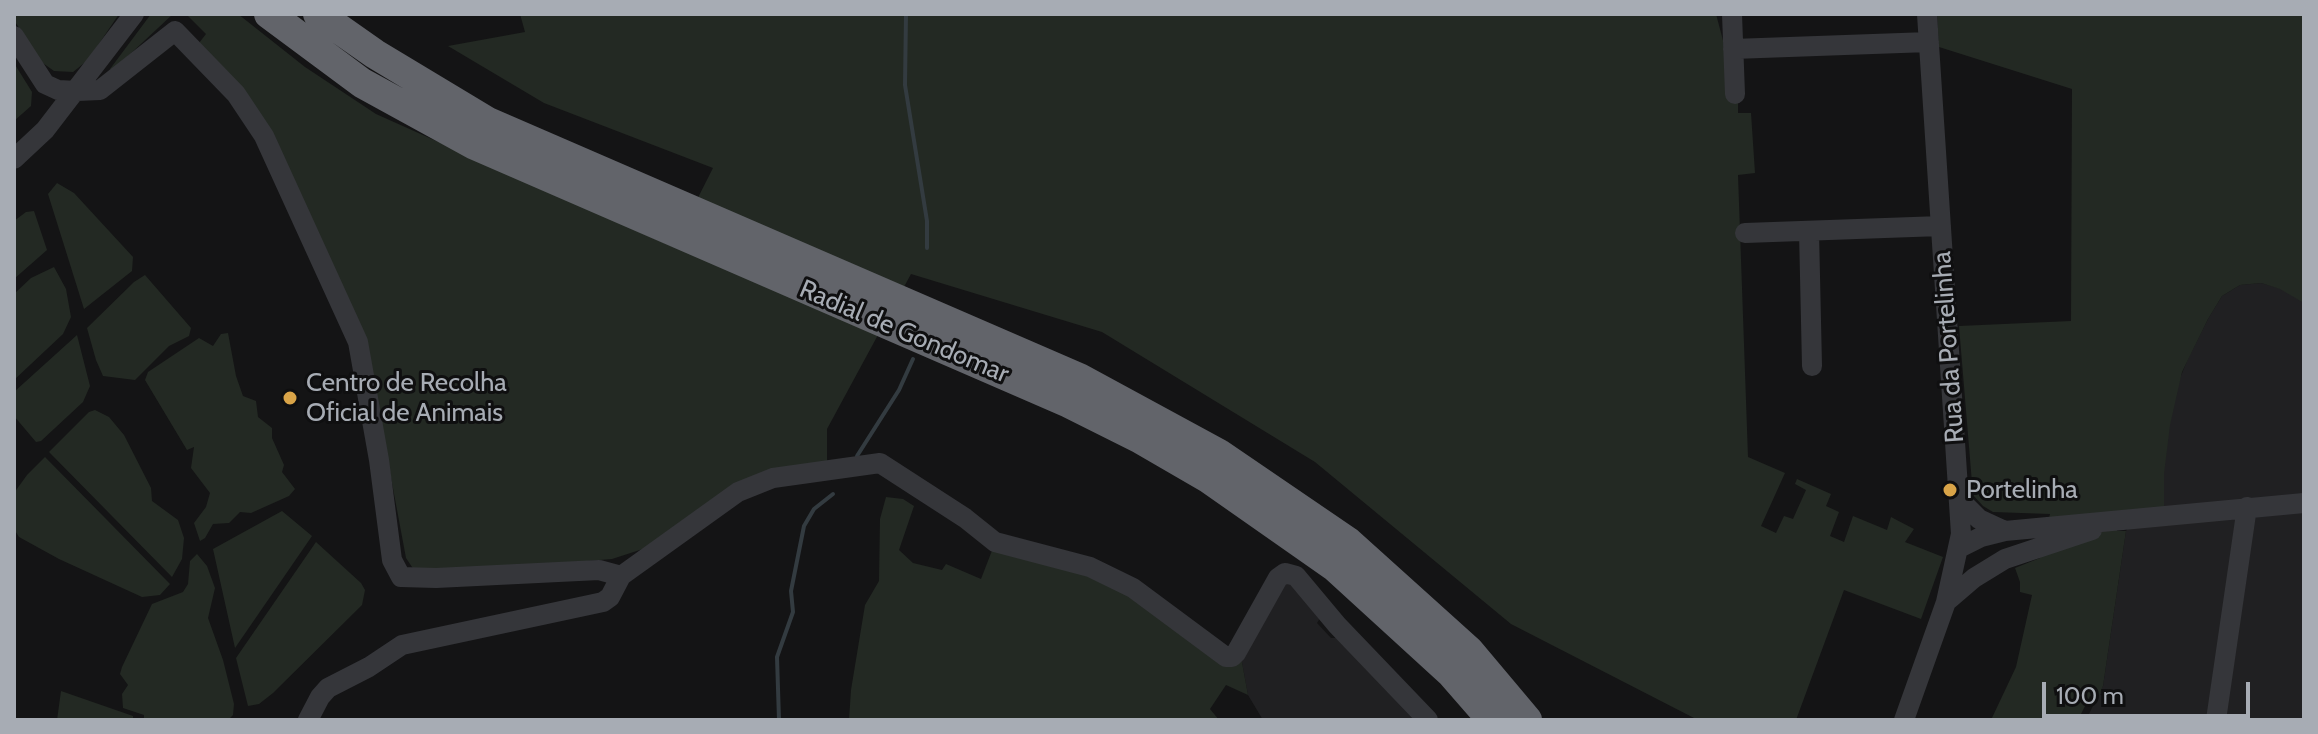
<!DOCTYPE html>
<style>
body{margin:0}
#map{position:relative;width:2318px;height:734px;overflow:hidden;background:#141415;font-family:Cabin,sans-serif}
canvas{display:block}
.frame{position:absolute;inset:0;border:16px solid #a7acb4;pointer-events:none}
.scale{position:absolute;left:2042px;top:682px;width:208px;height:36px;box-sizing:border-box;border:4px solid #a7acb4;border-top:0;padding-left:10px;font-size:24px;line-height:28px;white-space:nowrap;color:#a7acb4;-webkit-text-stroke:6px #0f0f10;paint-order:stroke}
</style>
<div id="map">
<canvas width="2318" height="734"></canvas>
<div class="frame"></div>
<div class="scale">100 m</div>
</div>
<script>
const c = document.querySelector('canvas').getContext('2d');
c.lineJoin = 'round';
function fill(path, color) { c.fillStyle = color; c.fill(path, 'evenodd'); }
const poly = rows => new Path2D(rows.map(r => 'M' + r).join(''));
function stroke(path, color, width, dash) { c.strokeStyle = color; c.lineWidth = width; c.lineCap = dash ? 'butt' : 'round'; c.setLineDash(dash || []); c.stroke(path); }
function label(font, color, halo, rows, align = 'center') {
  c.font = font + ' Cabin,sans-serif'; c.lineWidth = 6; c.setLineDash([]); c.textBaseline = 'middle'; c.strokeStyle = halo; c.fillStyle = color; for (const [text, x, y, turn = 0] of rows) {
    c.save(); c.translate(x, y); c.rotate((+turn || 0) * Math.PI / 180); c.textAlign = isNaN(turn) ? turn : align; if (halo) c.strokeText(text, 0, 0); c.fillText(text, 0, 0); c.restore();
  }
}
const built = poly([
 [2261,283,2304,295,2304,720,2086,720,2103,686,2126,531,2149,499,2174,393,2187,361,2208,319,2222,296,2240,285],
 [1290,581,1322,615,1317,623,1331,638,1339,638,1418,720,1263,720,1248,695,1241,657,1286,583]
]);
const green = poly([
 [14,14,119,14,88,60,73,72,54,71,40,61,14,20],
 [151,14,173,14,112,71,110,69],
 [186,14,238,14,305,67,376,114,673,247,713,168,544,103,448,46,525,32,520,14,1716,14,1738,97,1738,113,1751,113,1755,173,1738,175,1748,457,1785,473,1761,526,1776,533,1784,516,1793,519,1806,490,1795,484,1797,479,1831,494,1826,506,1839,512,1830,536,1844,542,1853,516,1887,530,1891,517,1914,529,1905,542,1943,557,1921,619,1844,590,1796,720,1693,720,1694,718,1511,624,1315,462,1102,332,911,274,827,429,827,461,735,486,649,547,612,559,451,572,414,570,406,558,365,338,272,133,199,43,206,34],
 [1937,14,2304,14,2304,303,2280,289,2261,283,2240,285,2222,296,2208,319,2182,372,2170,425,2164,474,2164,510,2119,512,2117,531,2126,531,2103,686,2098,698,2090,696,2078,720,1991,720,2016,667,2032,595,2020,592,2020,582,2015,568,2040,558,2050,514,1993,512,1983,506,1973,495,1959,326,2071,321,2072,89,1939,47],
 [14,63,32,92,31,106,14,121],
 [57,183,74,193,133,257,132,271,84,309,48,194],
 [34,211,47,250,14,279,14,221,26,212],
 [54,267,66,289,71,317,63,334,14,380,14,294,31,278],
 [145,275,191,328,189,336,169,346,135,380,103,376,96,360,87,328,134,282],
 [228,333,236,376,243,396,256,401,258,417,272,428,272,438,284,465,282,472,295,489,289,496,251,513,240,512,229,523,213,524,205,538,200,541,194,523,206,507,210,493,191,468,194,447,187,450,145,380,148,372,199,338,213,346,221,334],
 [77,335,90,386,83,402,41,441,36,442,14,416,14,392],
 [95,410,109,417,124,435,151,488,152,501,178,520,184,538,182,559,172,577,49,452,89,412],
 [45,457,170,584,160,595,142,597,59,559,19,537,14,529,14,493,27,475],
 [886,497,903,499,914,506,899,550,913,563,942,570,946,564,981,579,993,548,1112,583,1241,657,1248,695,1226,685,1210,709,1219,720,849,720,851,690,865,605,879,581,880,519],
 [282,511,312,536,235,648,213,549],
 [316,542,361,583,365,590,362,605,273,693,259,704,248,706,236,658],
 [197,554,207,566,215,588,208,618,223,660,234,704,233,715,228,720,144,720,144,715,123,708,122,694,128,685,120,674,122,667,152,604,183,592,188,584,190,561],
 [61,691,133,716,133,720,57,720]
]);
const stream = poly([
 [906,14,905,85,927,221,927,248],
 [857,456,899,390,913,359],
 [779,720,777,657,793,612,791,591,804,526,814,509,833,494]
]);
const minor = poly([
 [1732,14,1735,94],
 [14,36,45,84,58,90,77,91,100,90,175,31,236,94,264,136,358,342,379,460,392,560,401,577,436,578,599,570,621,576],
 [1733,49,1929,42],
 [14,159,45,130,134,14],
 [1809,231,1812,366],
 [1745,233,1941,226],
 [1959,499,1979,519,2005,531],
 [1959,548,1981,537,2005,531,2304,503],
 [1946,602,1974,578,2005,559,2092,530],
 [308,720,320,697,328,688,369,667,402,645,603,602,610,597,621,576,738,492,773,478,880,463,965,518,995,542,1090,567,1133,588,1226,657,1232,657,1236,653,1278,578,1285,573,1296,576,1337,625,1428,720],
 [1904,720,1946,602,1961,534,1927,14],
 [2216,720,2247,507]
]);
const highway = poly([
 [269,14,362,83,475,145,1069,403,1139,438,1208,478,1335,567,1451,673,1492,720],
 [318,14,375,54,488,122,1079,378,1219,454,1348,542,1469,651,1527,720]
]);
const markers = [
 [290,398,8,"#d9a448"],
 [1950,490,8,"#d9a448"]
];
const streetNames = [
 ["Radial de Gondomar",904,332,23],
 ["Rua da Portelinha",1949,347,-94]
];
const poiNames = [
 ["Centro de Recolha",306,383],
 ["Oficial de Animais",306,413],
 ["Portelinha",1966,490]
];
fill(built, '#202022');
fill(green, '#232923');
stroke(stream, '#333b40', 4);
stroke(minor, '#35363a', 20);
stroke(highway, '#62646a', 30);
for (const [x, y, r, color] of markers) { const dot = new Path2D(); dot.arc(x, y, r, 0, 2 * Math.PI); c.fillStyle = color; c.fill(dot); stroke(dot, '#0f0f10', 3); }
label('26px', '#a7acb4', '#0f0f10', streetNames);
label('26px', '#a7acb4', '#0f0f10', poiNames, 'left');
</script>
